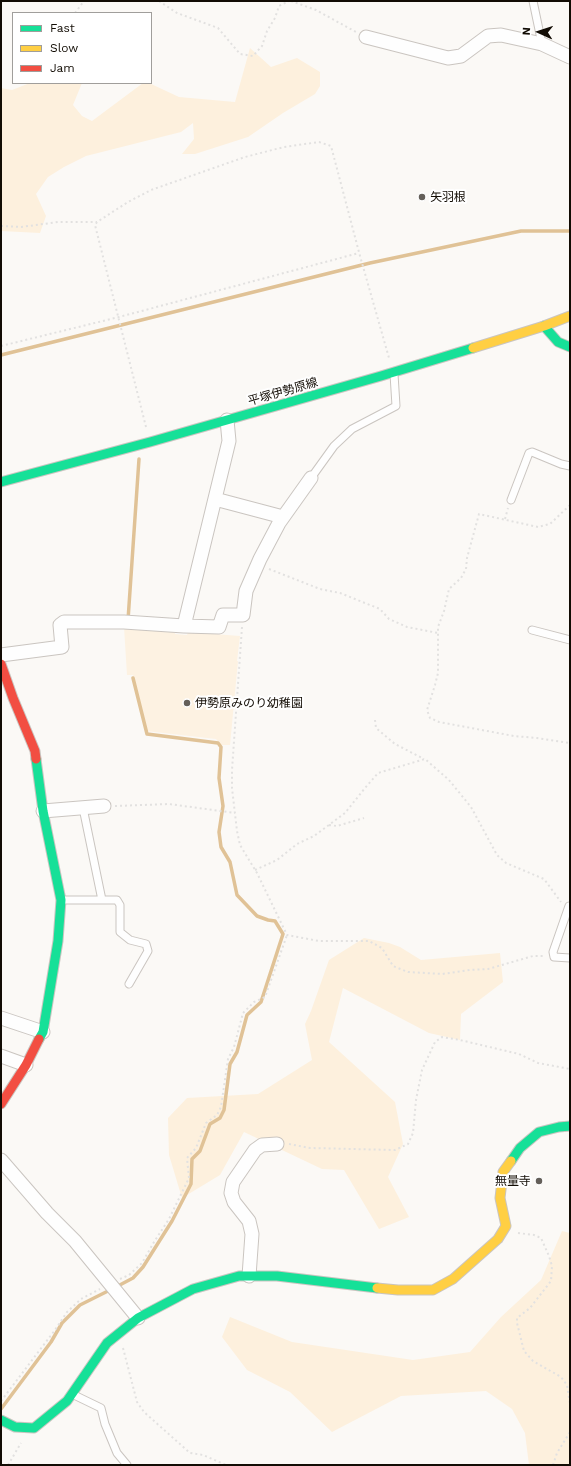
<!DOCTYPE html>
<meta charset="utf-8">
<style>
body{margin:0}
#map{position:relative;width:571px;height:1466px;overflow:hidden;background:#fbf9f6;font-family:"Work Sans",sans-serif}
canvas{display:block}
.frame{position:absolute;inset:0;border:2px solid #120c04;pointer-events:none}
.legend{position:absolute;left:12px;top:12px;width:140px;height:72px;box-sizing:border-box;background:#fff;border:1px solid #a09e9b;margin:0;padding:5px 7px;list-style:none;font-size:12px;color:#120c04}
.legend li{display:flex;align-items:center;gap:8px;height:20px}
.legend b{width:20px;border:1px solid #a09e9b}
.north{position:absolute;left:519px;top:12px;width:40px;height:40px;-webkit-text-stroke:3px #fff;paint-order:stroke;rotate:273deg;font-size:11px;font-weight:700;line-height:16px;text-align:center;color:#120c04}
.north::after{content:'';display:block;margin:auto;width:14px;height:18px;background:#120c04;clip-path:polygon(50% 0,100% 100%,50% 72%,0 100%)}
</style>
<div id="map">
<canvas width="571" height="1466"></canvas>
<div class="frame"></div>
<ul class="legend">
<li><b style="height:5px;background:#16e098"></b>Fast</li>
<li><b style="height:5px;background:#ffcf43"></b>Slow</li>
<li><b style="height:5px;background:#f24e42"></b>Jam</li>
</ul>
<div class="north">N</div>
</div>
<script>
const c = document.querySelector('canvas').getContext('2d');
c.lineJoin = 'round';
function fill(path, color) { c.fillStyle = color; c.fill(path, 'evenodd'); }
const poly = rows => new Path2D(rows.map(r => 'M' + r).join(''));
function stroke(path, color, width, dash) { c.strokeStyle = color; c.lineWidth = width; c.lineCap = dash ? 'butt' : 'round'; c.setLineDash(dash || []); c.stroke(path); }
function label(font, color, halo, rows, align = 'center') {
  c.font = font + ' "Work Sans","Noto Sans JP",sans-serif'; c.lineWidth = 4; c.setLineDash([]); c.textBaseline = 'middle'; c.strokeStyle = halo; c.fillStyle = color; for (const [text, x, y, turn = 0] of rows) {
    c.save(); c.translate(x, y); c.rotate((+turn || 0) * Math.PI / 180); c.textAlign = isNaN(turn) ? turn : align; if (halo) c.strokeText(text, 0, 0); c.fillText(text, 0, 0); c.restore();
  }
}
const built = poly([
 [124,627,175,631,175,634,187,635,188,632,240,636,237,661,238,661,230,745,221,745,216,739,146,731,133,675,127,675]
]);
const green = poly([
 [250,48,271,67,297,58,320,72,320,86,315,94,283,113,248,137,195,154,182,154,194,139,193,123,181,132,86,156,64,167,48,177,36,194,46,216,40,233,1,231,1,88,12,90,30,83,82,83,73,105,82,116,92,121,143,83,149,83,179,97,235,102],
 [364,938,389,943,400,947,421,960,500,953,503,982,461,1014,460,1040,429,1033,343,988,329,1042,395,1102,403,1144,388,1177,409,1217,379,1229,344,1170,322,1169,244,1132,220,1175,182,1198,169,1155,168,1118,187,1098,258,1094,312,1060,305,1024,311,1011,329,960],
 [562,1231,570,1233,570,1465,529,1465,525,1433,512,1409,486,1391,401,1396,332,1432,290,1392,247,1370,222,1337,230,1317,292,1342,413,1360,470,1352,501,1317,541,1280]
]);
const stream = poly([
 [1,355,370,263,521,231,570,231],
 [128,620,139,459],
 [116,1287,133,1278,143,1267,172,1221,191,1184,192,1159,200,1151,210,1124,220,1118,224,1110,230,1064,237,1052,247,1015,261,1002,283,934,275,921,268,920,257,916,237,895,230,862,221,847,219,832,223,806,219,778,221,747,218,743,147,734,133,678],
 [1,1409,51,1342,62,1323,80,1305,110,1290]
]);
const path = poly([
 [159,1,177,13,218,28,240,54,253,56,262,46,267,31,275,18,279,6,289,1],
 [291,1,316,10,356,32],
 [75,13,84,1],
 [1,226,21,227,58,222,97,222],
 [1,346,119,317,359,253],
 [146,427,95,225,97,222,128,202,151,190,245,157,284,147,319,142,331,146,360,256,389,358],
 [570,505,550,524,538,527,479,514,467,558,466,569,461,578,449,589,444,611,438,627,438,673,435,685,427,710,430,718,439,722,514,736,537,738,570,743],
 [505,519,508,508],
 [269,569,320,589,340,593,380,609,389,619,407,627,438,633],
 [242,627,232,770,232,788,237,831,240,845,257,873,287,935,319,941,369,941,382,948,393,966,408,972,442,974,470,970,488,969,533,956,545,956],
 [375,720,376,728,395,744,424,759],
 [115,806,169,804,235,813],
 [329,825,337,826,364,818],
 [255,870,277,860,297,844,314,836,345,813,365,788,378,773,425,759,449,780,471,807,497,855,506,863,544,879,561,902],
 [289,1144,310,1148,395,1150,408,1144,413,1133,416,1100,422,1070,435,1042,442,1037,460,1040,519,1054,538,1063,570,1069],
 [518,1233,534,1235,541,1238,549,1256,552,1266,551,1281,530,1308,517,1318,517,1323,524,1351,533,1361,561,1377,567,1385,570,1404],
 [120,1279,129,1275,142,1263,154,1242,169,1219,189,1178,187,1158,196,1148,206,1123,217,1115,221,1107,228,1059,234,1047,243,1013,254,1002,265,997,287,935],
 [123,1348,137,1402,144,1412,190,1453,203,1455,226,1465],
 [1,1401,55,1330,67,1312,81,1299,100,1289],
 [8,1465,21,1443],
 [553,1465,557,1453,570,1432]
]);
const lane = poly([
 [533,1,542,44],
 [311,478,334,446,352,429,396,406,394,374],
 [511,500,529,453,532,452,561,464,570,466],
 [532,630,570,640],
 [83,808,102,900],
 [61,900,117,900,120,905,120,932,130,940,146,944,148,951,129,984],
 [569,906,553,952,554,957,570,958],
 [72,1394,101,1408,105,1424,117,1453,127,1465]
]);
const street = poly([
 [366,37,448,58,461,56,488,36,501,35,542,44,570,57],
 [215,499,283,517],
 [184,626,229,441,227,420],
 [1,655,62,647,60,625,64,622,124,622,184,626,219,627,223,615,243,615,246,591,260,559,279,523,311,478],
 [43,811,104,806],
 [1,1018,43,1032],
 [1,1056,26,1065],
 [1,1160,47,1213,75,1241,138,1318],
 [249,1276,252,1234,249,1221,234,1202,231,1193,233,1182,255,1150,262,1145,277,1144]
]);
const fast = poly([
 [544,326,558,342,570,347],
 [1,482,150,442,381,376,473,348],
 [36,759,43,811,61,900,58,941,43,1032,39,1039],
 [511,1161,520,1148,539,1132,559,1127,570,1126],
 [1,1420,15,1427,34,1428,67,1401,107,1343,138,1318,193,1289,239,1276,277,1276,377,1288]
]);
const slow = poly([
 [473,348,544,326,570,316],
 [377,1288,398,1290,433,1290,453,1279,498,1239,506,1226,500,1198,503,1172,511,1161]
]);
const jam = poly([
 [1,664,13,698,35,751,36,759],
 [1,1104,26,1065,39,1039]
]);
const markers = [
 [422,197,4,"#645f59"],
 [187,703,4,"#645f59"],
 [539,1181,4,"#645f59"]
];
const poiNames = [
 ["矢羽根",430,197],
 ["伊勢原みのり幼稚園",195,703],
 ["無量寺",531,1181,"right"]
];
const streetNames = [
 ["平塚伊勢原線",283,392,-16]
];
fill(built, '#fdf2e2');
fill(green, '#fdf0dd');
stroke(stream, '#e0c296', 3.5);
stroke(lane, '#cac5c0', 9);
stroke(street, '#cac5c0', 15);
stroke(fast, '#cac5c0', 11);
stroke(slow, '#cac5c0', 11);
stroke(jam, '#cac5c0', 11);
stroke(path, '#e2e1e0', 2, [2, 3]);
stroke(lane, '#fefefe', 7);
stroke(street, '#fefefe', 13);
stroke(fast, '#16e098', 9);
stroke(slow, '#ffcf43', 9);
stroke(jam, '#f24e42', 9);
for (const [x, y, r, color] of markers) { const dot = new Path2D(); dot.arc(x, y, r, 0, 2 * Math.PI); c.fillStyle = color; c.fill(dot); stroke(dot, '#fff', 1.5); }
label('12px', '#120c04', '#fff', poiNames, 'left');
label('12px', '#120c04', '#fff', streetNames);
</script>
